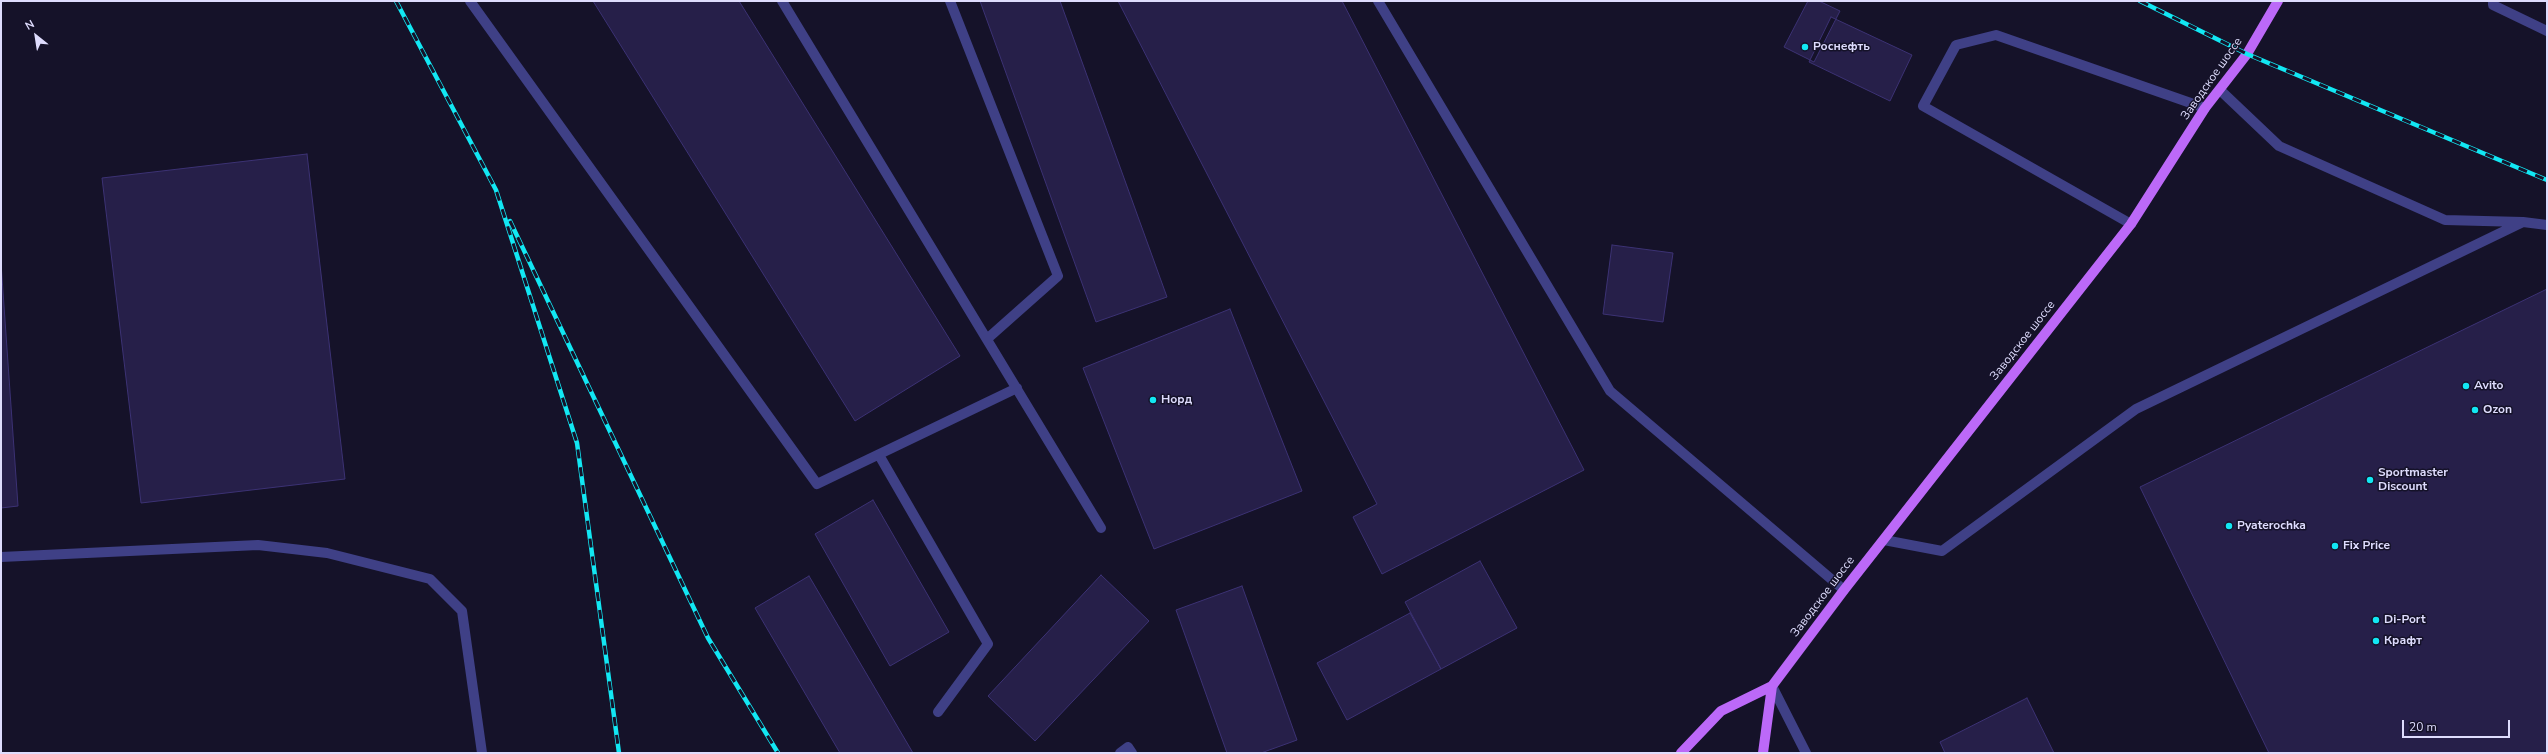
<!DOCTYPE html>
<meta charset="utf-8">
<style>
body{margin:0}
#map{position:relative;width:2548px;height:754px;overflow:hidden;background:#151229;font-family:"Nunito Sans",sans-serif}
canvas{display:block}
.frame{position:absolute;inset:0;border:2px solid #dedcfd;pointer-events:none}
.north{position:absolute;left:16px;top:16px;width:40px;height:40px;-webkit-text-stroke:3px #151229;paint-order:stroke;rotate:330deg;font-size:11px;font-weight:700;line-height:16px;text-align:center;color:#dedcfd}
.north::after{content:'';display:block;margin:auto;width:14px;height:18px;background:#dedcfd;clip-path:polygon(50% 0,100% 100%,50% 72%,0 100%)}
.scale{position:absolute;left:2402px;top:720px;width:108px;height:18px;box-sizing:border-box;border:2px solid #dedcfd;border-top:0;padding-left:5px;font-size:12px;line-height:14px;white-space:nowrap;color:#dedcfd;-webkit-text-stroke:3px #151229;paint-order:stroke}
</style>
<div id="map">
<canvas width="2548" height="754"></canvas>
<div class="frame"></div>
<div class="north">N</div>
<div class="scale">20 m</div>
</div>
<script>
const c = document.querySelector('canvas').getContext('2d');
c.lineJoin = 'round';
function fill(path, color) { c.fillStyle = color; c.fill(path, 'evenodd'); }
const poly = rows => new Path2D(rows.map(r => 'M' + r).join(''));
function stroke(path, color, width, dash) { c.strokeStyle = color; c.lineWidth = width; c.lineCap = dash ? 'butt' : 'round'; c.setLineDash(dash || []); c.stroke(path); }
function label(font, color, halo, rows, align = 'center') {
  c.font = font + ' "Nunito Sans",sans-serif'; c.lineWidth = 3; c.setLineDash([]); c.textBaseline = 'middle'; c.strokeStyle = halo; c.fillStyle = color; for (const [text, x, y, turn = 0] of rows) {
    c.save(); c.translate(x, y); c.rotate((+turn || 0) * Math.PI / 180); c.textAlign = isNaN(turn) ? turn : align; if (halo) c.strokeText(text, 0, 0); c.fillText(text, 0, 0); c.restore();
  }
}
const building = poly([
 [593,1,739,1,960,356,855,421,593,1],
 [980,1,1060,1,1167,297,1096,322,980,1],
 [1118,1,1342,1,1584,470,1382,574,1353,517,1377,504,1118,1],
 [1808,1,1819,1,1840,11,1814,62,1784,47,1808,1],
 [1831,17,1912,55,1890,101,1809,62,1831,17],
 [307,154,345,479,141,503,102,178,307,154],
 [1612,245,1673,253,1663,322,1603,314,1612,245],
 [1,263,18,506,1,508,1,263],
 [2547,289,2547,753,2269,753,2140,487,2547,289],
 [1230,309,1302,491,1154,549,1083,368,1230,309],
 [873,500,949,632,890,666,815,534,873,500],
 [1480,561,1517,628,1441,669,1405,602,1480,561],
 [1101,575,1149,621,1035,741,988,696,1101,575],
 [809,576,913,753,840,753,755,608,809,576],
 [1242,586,1297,740,1261,753,1227,753,1176,610,1242,586],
 [1410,613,1441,669,1347,720,1317,663,1410,613],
 [2027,698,2054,753,1945,753,1940,742,2027,698]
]);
const service = poly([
 [470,1,817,484,1017,388],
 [782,1,1101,528],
 [950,1,1058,276,987,339],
 [1378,1,1610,391,1844,590],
 [2493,1,2493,5,2547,31],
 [2523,222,2547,225],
 [2131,224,1923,106,1956,45,1996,35,2205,108],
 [879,455,988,644,938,712],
 [1884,540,1942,551,2136,409,2523,222,2445,220,2279,146,2220,90],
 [1,557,258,545,327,553,430,579,462,611,482,753],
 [1120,753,1128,747,1132,753]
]);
const minor = poly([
 [1772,686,1806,753]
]);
const primary = poly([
 [1681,753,1721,711,1772,686],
 [1763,753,1772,686,1844,590,2131,224,2205,108,2247,54,2278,1]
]);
const rail = poly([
 [396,1,496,190,577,443,619,753],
 [2140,1,2247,54,2547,180],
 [510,221,708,638,778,753]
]);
const markers = [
 [1805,47,4,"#12e7f3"],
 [2466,386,4,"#12e7f3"],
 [1153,400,4,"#12e7f3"],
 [2475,410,4,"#12e7f3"],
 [2370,480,4,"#12e7f3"],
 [2229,526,4,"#12e7f3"],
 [2335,546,4,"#12e7f3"],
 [2376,620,4,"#12e7f3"],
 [2376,641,4,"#12e7f3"]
];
const poiNames = [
 ["Роснефть",1813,47],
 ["Avito",2474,386],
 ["Норд",1161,400],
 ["Ozon",2483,410],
 ["Sportmaster",2378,473],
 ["Discount",2378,487],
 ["Pyaterochka",2237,526],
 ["Fix Price",2343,546],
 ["Di-Port",2384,620],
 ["Крафт",2384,641]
];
const streetNames = [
 ["Заводское шоссе",2212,79,-55],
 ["Заводское шоссе",2023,341,-52],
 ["Заводское шоссе",1823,597,-53]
];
fill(building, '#261f49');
stroke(building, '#3c3274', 1);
stroke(service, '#3f4086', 10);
stroke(minor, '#3f4086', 10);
stroke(primary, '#bc69f8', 10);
stroke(rail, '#12e7f3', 4.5);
stroke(rail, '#151229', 3, [9]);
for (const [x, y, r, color] of markers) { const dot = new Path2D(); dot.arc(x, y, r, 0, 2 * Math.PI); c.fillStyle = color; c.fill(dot); stroke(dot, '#151229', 1.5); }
label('bold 12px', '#dedcfd', '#151229', poiNames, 'left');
label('12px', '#dedcfd', '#151229', streetNames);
</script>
